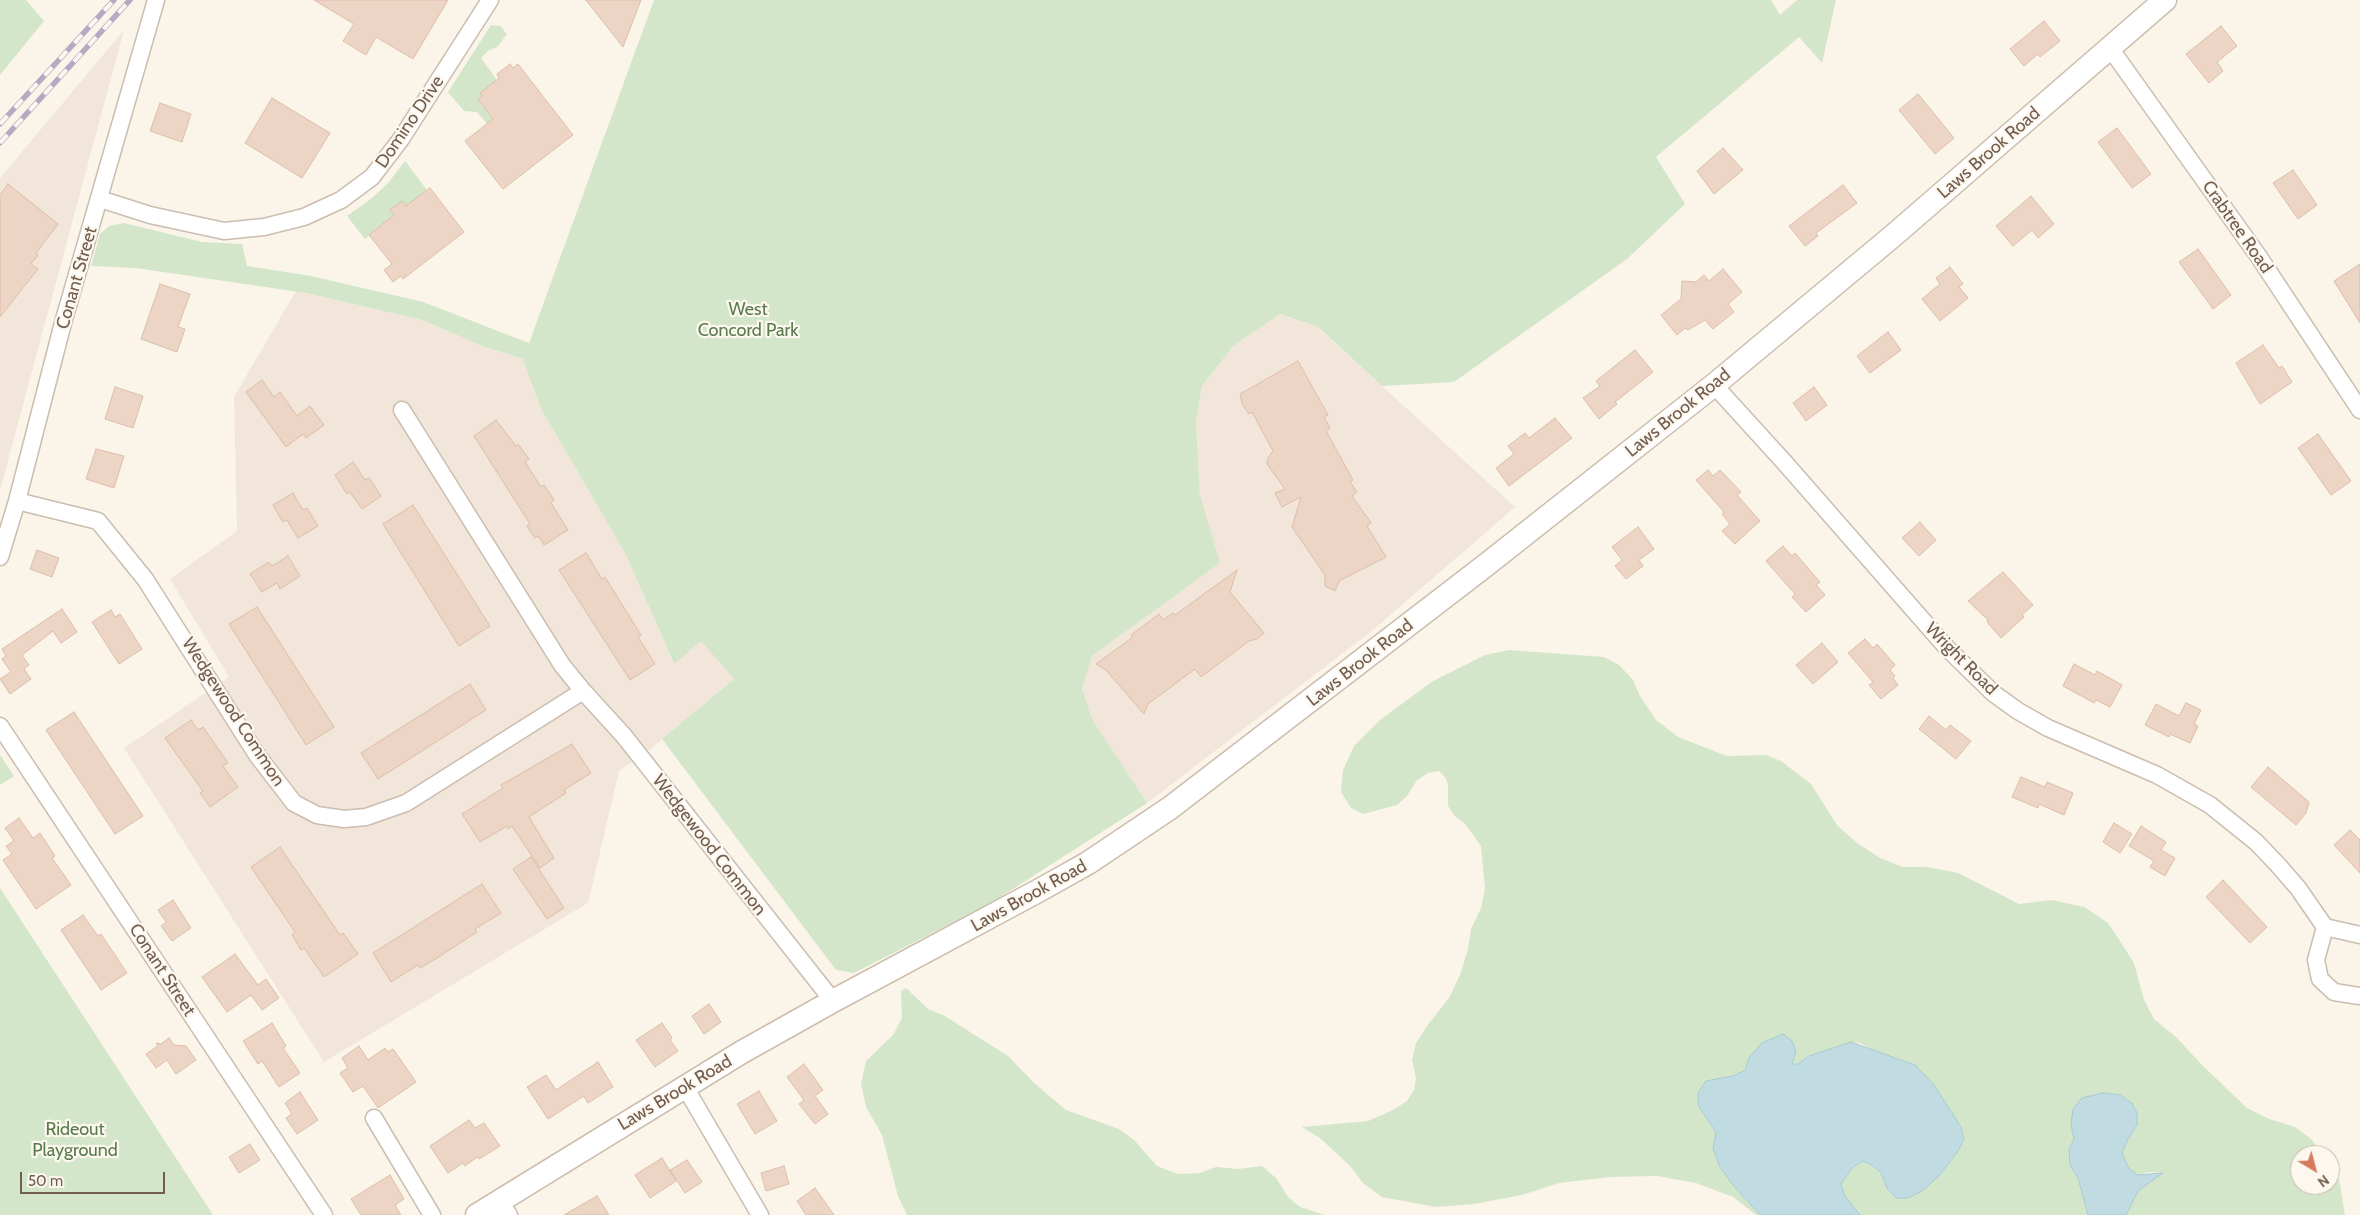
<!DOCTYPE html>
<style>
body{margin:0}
#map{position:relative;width:2360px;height:1215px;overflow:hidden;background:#faf4e9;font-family:Cabin,sans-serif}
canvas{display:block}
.north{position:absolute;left:2290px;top:1145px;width:50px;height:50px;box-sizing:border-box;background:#fdf8ef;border:1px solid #c5baaf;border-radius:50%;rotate:143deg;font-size:14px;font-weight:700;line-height:20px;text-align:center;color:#725d50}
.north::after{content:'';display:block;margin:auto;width:18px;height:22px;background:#d57c5e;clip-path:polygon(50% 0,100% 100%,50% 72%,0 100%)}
.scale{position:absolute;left:20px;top:1172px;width:145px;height:22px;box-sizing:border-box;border:2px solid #725d50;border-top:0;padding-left:6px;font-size:15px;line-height:18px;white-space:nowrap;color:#725d50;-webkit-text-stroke:4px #fdf8ef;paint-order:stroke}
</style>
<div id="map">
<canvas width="2360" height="1215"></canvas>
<div class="north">N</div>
<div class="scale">50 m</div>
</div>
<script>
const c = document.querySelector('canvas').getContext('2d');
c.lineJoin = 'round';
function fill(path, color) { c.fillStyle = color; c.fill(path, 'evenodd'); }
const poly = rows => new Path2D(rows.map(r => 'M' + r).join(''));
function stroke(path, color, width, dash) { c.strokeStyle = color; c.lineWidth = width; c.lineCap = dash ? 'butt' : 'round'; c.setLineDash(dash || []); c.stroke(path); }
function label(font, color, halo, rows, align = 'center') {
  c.font = font + ' Cabin,sans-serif'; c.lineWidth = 4.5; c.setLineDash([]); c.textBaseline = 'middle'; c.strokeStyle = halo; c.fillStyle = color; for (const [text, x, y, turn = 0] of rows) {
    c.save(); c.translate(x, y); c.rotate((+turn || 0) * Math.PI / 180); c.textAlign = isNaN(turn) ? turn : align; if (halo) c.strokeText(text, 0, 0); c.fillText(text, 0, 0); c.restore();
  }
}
const residential = poly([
 [124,30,0,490,0,178],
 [296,291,422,320,485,347,523,359,540,407,626,555,673,663,701,640,734,679,653,747,619,771,588,903,324,1062,124,748,229,677,170,579,237,531,234,397],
 [1279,314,1317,327,1515,507,1373,630,1147,803,1092,719,1082,689,1092,656,1219,563,1200,495,1196,422,1202,386,1233,346]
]);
const green = poly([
 [0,0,26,0,44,21,0,75],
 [654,0,1771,0,1780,15,1797,0,1836,0,1822,63,1799,37,1656,157,1685,204,1627,259,1454,382,1382,386,1318,327,1280,314,1233,346,1202,386,1196,422,1200,495,1220,563,1092,656,1082,689,1092,719,1147,803,991,903,854,973,836,970,662,739,734,679,701,641,674,664,626,555,540,407,523,359,485,347,422,320,306,293,136,268,91,266,100,234,109,226,124,223,202,242,242,244,247,266,311,276,423,302,529,343],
 [491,25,500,26,507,34,497,47,489,50,481,58,497,80,480,93,482,96,478,99,493,119,487,124,477,112,464,111,448,92],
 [405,161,427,190,406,207,402,201,391,210,395,215,365,239,347,216,372,198,388,183],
 [1509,650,1604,657,1619,665,1633,680,1640,696,1656,720,1678,737,1727,756,1766,755,1781,761,1811,784,1837,825,1857,843,1880,858,1903,867,1927,867,1958,873,2019,904,2052,900,2084,907,2108,923,2116,935,2134,963,2144,1000,2154,1019,2177,1038,2202,1065,2247,1108,2269,1119,2295,1127,2311,1139,2323,1155,2300,1155,2300,1185,2330,1185,2330,1165,2339,1179,2345,1215,2126,1215,2138,1191,2162,1173,2149,1172,2137,1175,2128,1167,2122,1153,2128,1139,2137,1125,2132,1103,2120,1095,2103,1093,2071,1125,2074,1139,2069,1149,2070,1165,2078,1178,2088,1215,1860,1215,1845,1196,1841,1184,1853,1167,1863,1161,1872,1165,1881,1173,1887,1188,1939,1176,1958,1151,1964,1139,1961,1127,1950,1113,1900,1059,1876,1052,1860,1043,1851,1042,1809,1056,1798,1064,1749,1058,1745,1070,1733,1076,1706,1081,1698,1105,1716,1134,1713,1148,1733,1185,1760,1215,1756,1215,1733,1197,1696,1183,1657,1176,1610,1177,1559,1183,1522,1195,1474,1204,1436,1207,1382,1197,1363,1183,1351,1167,1320,1138,1302,1127,1368,1121,1393,1110,1407,1101,1414,1090,1416,1078,1412,1060,1416,1043,1427,1026,1449,998,1460,975,1468,949,1471,929,1481,908,1485,889,1481,846,1466,825,1455,816,1448,806,1448,785,1446,778,1439,771,1428,773,1417,780,1407,796,1397,805,1363,814,1351,808,1341,792,1343,770,1354,746,1380,720,1433,681,1485,655],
 [0,755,14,776,0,785],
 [0,888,213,1215,0,1215],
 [906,988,928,1009,943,1015,1008,1056,1033,1082,1066,1110,1119,1129,1134,1140,1157,1166,1178,1174,1200,1173,1216,1167,1238,1169,1262,1166,1276,1178,1288,1197,1300,1207,1325,1215,907,1215,898,1196,882,1135,866,1107,861,1083,866,1061,893,1035,902,1018,901,991]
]);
const water = poly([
 [1783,1034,1792,1041,1796,1051,1792,1064,1798,1064,1809,1056,1851,1042,1915,1065,1934,1085,1961,1127,1964,1139,1958,1151,1939,1176,1922,1191,1908,1198,1896,1198,1887,1188,1881,1173,1872,1165,1863,1161,1853,1167,1841,1184,1845,1196,1860,1215,1760,1215,1733,1185,1720,1167,1713,1148,1716,1133,1698,1105,1698,1093,1706,1081,1733,1076,1745,1070,1749,1058,1762,1043,1783,1034],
 [2103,1093,2120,1095,2132,1103,2137,1113,2137,1125,2128,1139,2122,1153,2128,1167,2137,1175,2163,1173,2138,1191,2126,1215,2088,1215,2078,1178,2070,1165,2069,1149,2074,1139,2071,1125,2073,1109,2082,1098,2103,1093]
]);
const building = poly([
 [314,0,448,0,413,59,376,37,366,55,343,41,354,24,314,0],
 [586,0,641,0,623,47,586,0],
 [2044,21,2060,41,2040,57,2038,54,2024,66,2010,49,2044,21],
 [2221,26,2237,46,2217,62,2223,71,2209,83,2186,54,2221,26],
 [510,64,513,68,518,64,573,135,503,189,465,141,493,119,478,99,482,96,480,93,499,78,497,74,510,64],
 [1918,94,1954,138,1935,154,1899,110,1918,94],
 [272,98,330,133,302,178,245,143,272,98],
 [160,103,191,114,182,142,150,131,160,103],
 [2117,128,2151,174,2132,188,2098,142,2117,128],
 [1723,148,1743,170,1714,194,1697,171,1723,148],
 [2293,170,2317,205,2298,219,2273,183,2293,170],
 [8,184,58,224,36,253,38,255,31,264,38,269,0,317,0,195,8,184],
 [1843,185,1857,203,1816,233,1818,236,1805,246,1789,226,1843,185],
 [430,188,464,232,403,279,401,276,393,282,384,270,392,264,369,235,394,215,390,210,402,201,406,206,430,188],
 [2031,196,2054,224,2038,238,2032,230,2013,246,1996,226,2031,196],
 [2198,249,2231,295,2213,309,2179,262,2198,249],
 [2360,264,2360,323,2334,281,2360,264],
 [1950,267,1963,284,1959,287,1968,298,1940,321,1922,299,1940,284,1936,278,1950,267],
 [1723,269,1742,292,1728,304,1734,312,1713,329,1705,320,1688,330,1685,328,1677,335,1661,315,1681,299,1682,281,1696,282,1704,275,1709,281,1723,269],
 [160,284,190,294,178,327,185,329,177,352,141,339,160,284],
 [1888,332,1901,350,1870,373,1857,356,1888,332],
 [2263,345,2279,368,2282,366,2292,382,2260,404,2236,363,2263,345],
 [1635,350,1653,372,1615,402,1617,404,1599,419,1583,398,1600,386,1596,381,1635,350],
 [1298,361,1328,415,1324,417,1330,428,1326,431,1353,480,1350,482,1357,492,1352,496,1371,523,1367,526,1386,557,1339,581,1335,591,1325,586,1325,575,1292,527,1301,497,1282,507,1275,493,1285,489,1267,464,1268,458,1273,451,1252,412,1249,414,1242,404,1240,394,1298,361],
 [262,380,274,397,280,392,297,416,310,406,324,425,306,438,303,434,286,447,246,392,262,380],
 [115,387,143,396,133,428,105,419,115,387],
 [1814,387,1827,405,1806,421,1793,403,1814,387],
 [1555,418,1572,438,1509,486,1496,468,1514,454,1508,446,1525,433,1529,438,1555,418],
 [496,420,516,446,518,444,529,459,525,462,541,487,544,485,554,500,551,503,568,530,544,545,538,536,535,538,527,526,530,524,474,436,496,420],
 [2318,434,2351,481,2331,495,2298,448,2318,434],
 [96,449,124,456,114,488,86,479,96,449],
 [353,462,365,480,369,478,381,496,362,509,350,492,347,494,335,475,353,462],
 [1708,470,1713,476,1720,470,1741,492,1737,495,1760,521,1735,544,1722,531,1730,524,1722,514,1724,512,1696,480,1708,470],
 [293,493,303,510,307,508,318,526,298,538,287,520,283,522,273,505,293,493],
 [413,505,490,626,459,646,383,524,413,505],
 [1920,522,1936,540,1919,556,1902,538,1920,522],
 [1638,527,1654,549,1639,560,1643,566,1626,579,1615,566,1622,560,1612,547,1638,527],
 [1783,546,1792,556,1795,553,1820,582,1816,585,1825,595,1806,612,1792,597,1795,594,1766,561,1783,546],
 [37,550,59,558,52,577,30,569,37,550],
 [586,553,602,579,605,577,641,635,638,637,655,664,630,680,559,570,586,553],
 [288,556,300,576,280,589,277,583,262,592,250,574,269,562,272,566,288,556],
 [1237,570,1230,592,1264,633,1257,639,1249,641,1201,677,1195,669,1148,704,1144,714,1106,670,1096,664,1133,637,1131,635,1159,614,1163,620,1173,613,1175,615,1237,570],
 [2003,572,2033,605,2022,615,2024,617,2001,638,1987,622,1988,620,1968,601,2003,572],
 [257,607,334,727,306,745,229,624,257,607],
 [62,609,77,632,61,643,53,631,22,655,29,665,24,669,31,679,10,694,0,679,11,672,2,659,6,656,2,649,62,609],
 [111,610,115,617,120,614,142,649,119,664,92,622,111,610],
 [1865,639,1873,648,1877,644,1895,665,1890,670,1895,676,1893,678,1898,685,1881,699,1869,685,1873,682,1848,653,1865,639],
 [1822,643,1838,662,1813,684,1796,665,1822,643],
 [2074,664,2095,675,2097,671,2122,685,2110,707,2096,700,2094,703,2063,686,2074,664],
 [470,684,486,710,378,779,361,753,470,684],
 [2186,703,2201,710,2194,724,2198,726,2190,743,2170,734,2169,737,2145,725,2156,704,2179,716,2186,703],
 [74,712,143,816,115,834,46,730,74,712],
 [1929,716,1946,730,1950,725,1971,741,1956,759,1919,729,1929,716],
 [191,720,198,730,203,727,228,763,223,766,238,787,210,807,200,793,203,791,165,738,191,720],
 [572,744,591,773,564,790,566,793,529,817,554,858,540,868,512,826,508,829,507,826,480,842,462,814,503,788,501,785,572,744],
 [2268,767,2309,802,2306,813,2296,825,2251,787,2268,767],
 [2021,777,2045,787,2047,782,2073,793,2064,815,2039,804,2038,808,2012,797,2021,777],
 [19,818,33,838,40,833,55,856,52,858,71,885,36,909,3,860,12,854,6,846,14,841,5,828,19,818],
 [2114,823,2132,834,2120,853,2103,842,2114,823],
 [2141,826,2166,842,2161,850,2175,858,2165,876,2150,867,2154,861,2129,846,2141,826],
 [2350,830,2360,840,2360,873,2334,845,2350,830],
 [280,847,340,935,343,933,358,954,324,977,304,948,301,950,292,935,295,932,251,867,280,847],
 [531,857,564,908,547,919,513,869,531,857],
 [2223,880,2267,927,2250,943,2206,897,2223,880],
 [482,884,501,913,475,929,477,932,437,958,420,968,418,965,391,982,373,953,482,884],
 [173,900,191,928,172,941,161,926,166,922,158,910,173,900],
 [83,915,98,936,101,934,127,973,101,990,61,930,83,915],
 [235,954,258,985,266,979,279,998,262,1010,251,995,227,1012,202,977,235,954],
 [709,1004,721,1022,704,1034,692,1016,709,1004],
 [272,1023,286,1046,283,1048,300,1073,279,1087,262,1061,258,1064,243,1041,272,1023],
 [662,1023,672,1038,670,1040,678,1051,655,1067,636,1040,662,1023],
 [169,1038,174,1045,186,1046,196,1060,176,1074,167,1060,156,1068,146,1054,158,1046,156,1043,161,1044,169,1038],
 [359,1046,368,1060,385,1048,388,1052,393,1049,416,1082,378,1108,363,1086,353,1092,340,1073,348,1068,342,1058,359,1046],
 [598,1062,613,1087,588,1103,584,1096,548,1119,527,1087,546,1075,556,1090,598,1062],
 [804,1064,823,1090,815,1096,828,1114,815,1124,799,1104,804,1100,787,1077,804,1064],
 [759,1091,777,1121,755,1134,737,1104,759,1091],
 [300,1092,318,1120,297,1134,286,1118,292,1114,285,1103,300,1092],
 [469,1120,475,1128,484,1123,500,1146,479,1159,477,1157,465,1166,463,1163,448,1173,430,1146,469,1120],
 [250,1144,260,1160,239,1173,229,1157,250,1144],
 [662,1158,676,1181,650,1198,635,1175,662,1158],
 [687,1160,702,1182,685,1193,670,1170,687,1160],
 [784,1166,789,1184,766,1191,761,1173,784,1166],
 [390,1175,404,1199,395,1205,401,1215,361,1215,351,1199,390,1175],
 [815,1188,834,1215,806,1215,797,1201,815,1188],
 [597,1196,609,1215,564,1215,597,1196]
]);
const street = poly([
 [2110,48,2259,257,2360,410],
 [100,199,150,215,224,231,264,227,304,217,341,200,372,177,401,139,490,0],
 [1714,385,1785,463,1947,648,1993,693,2018,711,2048,728,2157,775,2210,805,2256,842,2278,865,2298,888,2325,927,2360,935],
 [402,410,562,665,583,691],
 [17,501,98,521,145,579,257,755,294,803,317,815,344,819,366,817,406,803,583,691,624,736,833,1001],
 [0,557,17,501,63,323,156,0],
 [0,726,324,1215],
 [2325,927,2316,960,2320,979,2334,992,2360,996],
 [685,1087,760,1215],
 [374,1118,432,1215],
 [499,1201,509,1215]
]);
const secondary = poly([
 [477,1215,742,1052,833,1001,1038,891,1088,863,1170,808,1486,565,1714,385,1894,235,2165,0]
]);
const rail = poly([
 [0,124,114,0],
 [0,143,130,0]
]);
const streetNames = [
 ["Domino Drive",410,122,-56],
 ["Laws Brook Road",1989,153,-41],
 ["Crabtree Road",2237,227,55],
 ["Conant Street",77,278,-74],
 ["Laws Brook Road",1678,413,-39],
 ["Wright Road",1961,659,45],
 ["Laws Brook Road",1360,663,-38],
 ["Wedgewood Common",233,712,57],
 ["Wedgewood Common",709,845,52],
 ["Laws Brook Road",1029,896,-29],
 ["Conant Street",162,970,57],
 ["Laws Brook Road",675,1093,-31]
];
const parkNames = [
 ["West",748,310],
 ["Concord Park",748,331],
 ["Rideout",75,1130],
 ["Playground",75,1151]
];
fill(residential, '#f1e6d9');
fill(green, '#d4e6c9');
fill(water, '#c0dce2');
stroke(water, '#a7cad2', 1);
fill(building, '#ecd5c4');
stroke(building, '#ddbda7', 1);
stroke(street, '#cbbdb0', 19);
stroke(secondary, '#cdbdae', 25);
stroke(street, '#fff', 16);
stroke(secondary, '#fff', 22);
stroke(rail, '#b7a8c3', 5.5);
stroke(rail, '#fdf8ef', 4, [11]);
label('18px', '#725d50', '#fdf8ef', streetNames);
label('18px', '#597b4c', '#fdf8ef', parkNames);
</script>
